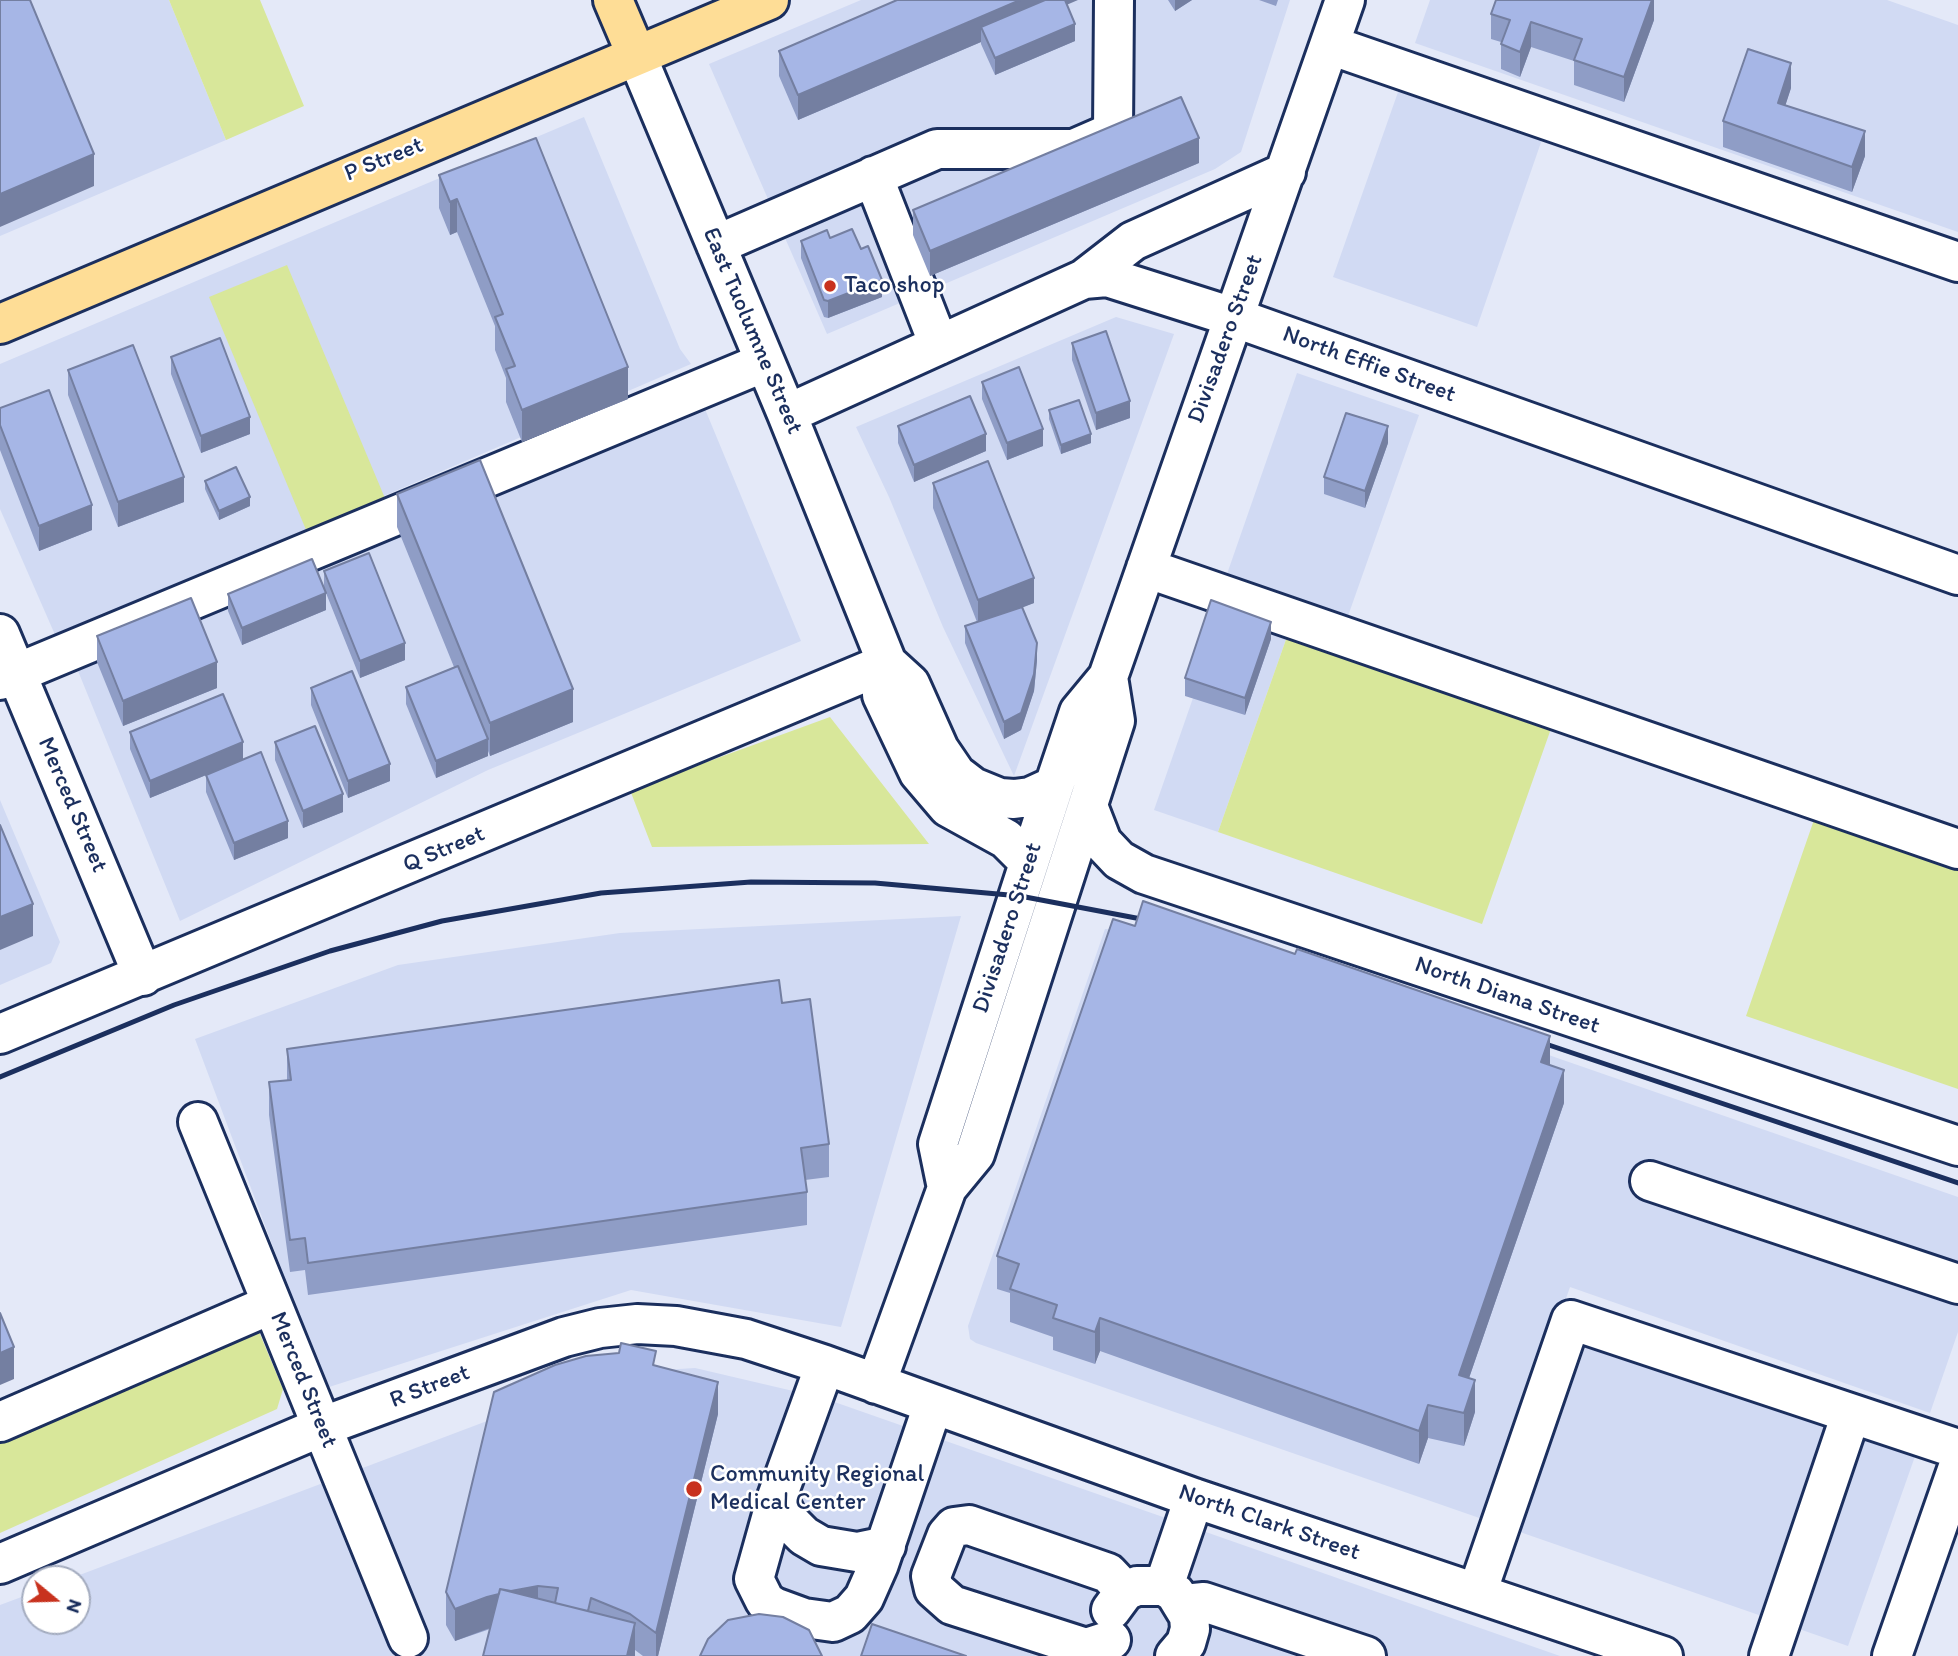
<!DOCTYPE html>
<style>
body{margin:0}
#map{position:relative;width:1958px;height:1656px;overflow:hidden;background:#e4e9f8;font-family:Itim,sans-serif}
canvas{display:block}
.north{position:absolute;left:21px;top:1565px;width:70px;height:70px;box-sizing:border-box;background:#fff;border:2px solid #a4acbf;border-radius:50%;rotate:109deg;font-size:19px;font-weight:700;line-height:28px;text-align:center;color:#1b2f5e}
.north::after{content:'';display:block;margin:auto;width:24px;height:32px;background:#c8321e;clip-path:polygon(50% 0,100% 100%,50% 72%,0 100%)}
</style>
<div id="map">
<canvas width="1958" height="1656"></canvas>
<div class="north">N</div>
</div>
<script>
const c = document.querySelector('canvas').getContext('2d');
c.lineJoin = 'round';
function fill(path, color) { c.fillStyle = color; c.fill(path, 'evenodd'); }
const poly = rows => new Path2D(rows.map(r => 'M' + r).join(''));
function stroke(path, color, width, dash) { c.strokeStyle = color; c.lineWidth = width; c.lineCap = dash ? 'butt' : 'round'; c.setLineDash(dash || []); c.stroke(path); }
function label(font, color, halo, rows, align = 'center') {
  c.font = font + ' Itim,sans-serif'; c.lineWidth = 5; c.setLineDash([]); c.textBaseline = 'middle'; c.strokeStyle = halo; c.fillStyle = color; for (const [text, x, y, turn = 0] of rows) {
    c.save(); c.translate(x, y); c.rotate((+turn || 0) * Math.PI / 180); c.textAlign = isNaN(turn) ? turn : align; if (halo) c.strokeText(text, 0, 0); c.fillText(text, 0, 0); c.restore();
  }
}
const built = poly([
 [0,0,169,0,226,140,0,236],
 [861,0,1290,0,1241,152,1215,169,827,334,709,64],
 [1430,0,1887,0,1958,25,1958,232,1415,43],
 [1404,75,1547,125,1477,327,1333,277],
 [584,117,680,349,691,364,56,637,0,509,0,364],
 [1116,317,1174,334,1014,776,943,627,889,497,856,427],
 [1297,373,1419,415,1348,616,1227,574],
 [693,380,801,641,488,770,180,921,67,644],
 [1224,609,1289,631,1218,832,1154,810],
 [0,800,60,942,51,963,0,985],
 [961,916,841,1327,631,1290,326,1388,195,1039,398,965,620,933],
 [1105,929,1194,932,1958,1197,1958,1332,1930,1413,1570,1287,1488,1521,976,1343,970,1339,968,1326],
 [1607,1336,1919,1445,1848,1646,1520,1532,1585,1347],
 [695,1368,823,1398,1560,1656,0,1656,0,1605,35,1592,35,1621,77,1621,77,1579,69,1579,614,1373]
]);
const green = poly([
 [169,0,260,0,304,106,226,140],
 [287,265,387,503,309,537,209,297],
 [1289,631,1553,723,1482,924,1218,832],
 [830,717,929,844,652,847,630,790],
 [1816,814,1958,863,1958,1089,1746,1016],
 [246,1301,283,1389,277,1409,0,1533,0,1404]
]);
const minor = poly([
 [1330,45,1958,262],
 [636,54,787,414,887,663,910,684,939,749,956,774,973,787,1000,798,1014,799,1030,797,1054,786],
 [873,176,939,345],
 [716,245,937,149,1074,149,1113,132,1114,0],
 [1084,279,1133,241,1286,172],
 [787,414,1084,279,1107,277,1233,317,1958,575],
 [1146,568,1958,849],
 [0,634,143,976],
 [887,663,882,695,919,773,948,807,1006,839,1029,862],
 [0,680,765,362],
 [1088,806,1102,842,1119,860,1144,874,1958,1146],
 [0,1034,887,663],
 [198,1122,408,1638],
 [1650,1181,1958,1284],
 [947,1188,938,1144,1054,786,1079,712,1108,677,1345,0],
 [825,1365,777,1497,754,1579,765,1601,774,1607,804,1618,833,1622,850,1614,864,1598,879,1564,933,1405],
 [876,1384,947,1188,975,1154,1115,721,1108,677],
 [0,1422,272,1304],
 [777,1497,789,1521,804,1536,821,1546,857,1552,886,1546],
 [0,1564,321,1427,564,1337,600,1328,637,1324,676,1326,746,1339,825,1365,1194,1498,1663,1656],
 [1164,1586,1194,1498],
 [1477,1593,1571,1320,1958,1449],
 [1184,1604,1204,1602,1366,1656],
 [1111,1610,1125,1591,1137,1586,1164,1586,1175,1593,1189,1616,1190,1629,1186,1643,1175,1656],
 [1111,1640,1086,1648,952,1605,934,1589,931,1576,947,1535,954,1527,969,1525,1108,1573,1125,1591],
 [1769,1656,1851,1414],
 [1892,1656,1958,1467]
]);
const major = poly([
 [613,0,636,54],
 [0,324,769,0]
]);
const rail = poly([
 [1531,1039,1958,1183],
 [0,1077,174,1005,330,951,442,921,601,893,751,882,875,883,1020,896,1157,922]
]);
const wall = poly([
 [1168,0,1192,0,1175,11],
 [1259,0,1278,0,1276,6],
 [1654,0,1654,20,1624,102,1574,85,1574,61,1531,47,1520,77,1501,69,1501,42,1491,39,1491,14],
 [1067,5,1075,41,995,75,981,44,981,42,798,120,779,76,779,51],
 [1791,88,1785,106,1865,156,1852,192,1723,147,1723,121],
 [1199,163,930,276,913,235,913,210],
 [439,175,628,399,522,442,506,402,506,378,495,350,495,326,457,232,450,235,439,208],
 [830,238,861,249,882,297,828,318,824,317,801,258,801,241],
 [1072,343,1130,418,1096,430,1072,360],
 [171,357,250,434,201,453,171,374],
 [68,370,184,502,118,527,68,395],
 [982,382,1043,446,1007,460,982,399],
 [0,408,92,530,39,551,0,450],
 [1049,410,1091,443,1061,454,1049,419],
 [898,426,986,451,914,482,898,443],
 [1388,443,1365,508,1324,494,1324,477],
 [205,481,250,506,219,520,205,489],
 [933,483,1034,603,1022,607,1037,660,1034,691,1021,730,1004,739,965,643,965,626,977,622,933,508],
 [397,494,573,722,490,756,488,751,488,756,436,778,406,704,406,687,454,667,397,527],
 [324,571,405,660,360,678,326,593,326,610,242,645,228,611,228,594,324,588],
 [97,636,217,688,123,726,97,662],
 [1271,639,1245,715,1185,696,1185,678],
 [311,688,390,781,348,798,311,705],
 [130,732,243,760,288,838,234,860,206,792,206,775,150,798,130,749],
 [275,742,343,812,303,828,275,760],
 [782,1003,829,1144,829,1177,805,1180,807,1192,807,1225,308,1295,305,1270,290,1272,269,1115,269,1082,287,1080,287,1049],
 [1550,1065,1564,1103,1469,1378,1475,1412,1464,1446,1428,1438,1419,1464,1100,1351,1095,1364,1053,1350,1053,1337,1010,1322,1010,1293,997,1289,997,1256],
 [656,1366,718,1414,658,1656,643,1656,635,1650,635,1656,490,1629,455,1641,446,1625,446,1592]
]);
const shadedWall = poly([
 [1020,0,1078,0,987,39,981,27,981,42,798,120,798,95],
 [1175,0,1192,0,1175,11],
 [1652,0,1654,0,1654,20,1624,102,1624,77],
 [1531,22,1531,47,1520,77,1520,52],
 [1075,24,1075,41,995,75,995,58],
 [1791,63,1791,88,1778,128,1778,103],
 [1865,131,1865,156,1852,192,1852,167],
 [1199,138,1199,163,930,276,930,251],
 [94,154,94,186,0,227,0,194],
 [457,199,457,232,450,235,450,202],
 [882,280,882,297,828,318,828,301],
 [628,367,628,399,522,442,522,410],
 [1130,401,1130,418,1096,430,1096,413],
 [250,417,250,434,201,453,201,436],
 [1388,426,1388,443,1365,508,1365,491],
 [1043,429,1043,446,1007,460,1007,443],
 [986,434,986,451,914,482,914,465],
 [1091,434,1091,443,1061,454,1061,445],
 [184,477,184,502,118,527,118,502],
 [250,497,250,506,219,520,219,511],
 [92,505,92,530,39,551,39,526],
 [1034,578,1034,603,978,625,978,600],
 [326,593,326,610,242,645,242,628],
 [1271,622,1271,639,1245,715,1245,698],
 [405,643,405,660,360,678,360,661],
 [1037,643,1037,660,1034,691,1021,730,1004,739,1004,722],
 [217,662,217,688,123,726,123,701],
 [573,689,573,722,490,756,490,723],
 [488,739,488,756,436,778,436,761],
 [243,742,243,760,150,798,150,781],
 [390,764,390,781,348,798,348,781],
 [343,794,343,812,303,828,303,811],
 [288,821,288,838,234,860,234,843],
 [33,904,33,936,0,950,0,917],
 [1550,1036,1550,1069,1541,1062],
 [1564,1070,1564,1103,1459,1407,1459,1375],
 [1100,1318,1100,1351,1095,1364,1095,1332],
 [14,1347,14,1379,0,1385,0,1353],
 [1475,1380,1475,1412,1464,1446,1464,1413],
 [718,1382,718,1414,658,1656,656,1656,656,1633],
 [1428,1405,1428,1438,1419,1464,1419,1431],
 [538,1586,538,1618,487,1629,455,1641,455,1609,487,1597],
 [635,1623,635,1656,627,1656]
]);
const building = poly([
 [0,0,30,0,94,154,0,194,0,0],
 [897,0,1020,0,798,95,779,51,897,0],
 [1045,0,1065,0,1075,24,995,58,981,27,1045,0],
 [1496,0,1652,0,1624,77,1574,60,1582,39,1531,22,1520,52,1501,44,1510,20,1491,14,1496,0],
 [1748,49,1791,63,1778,103,1865,131,1852,167,1723,121,1748,49],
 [1181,97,1199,138,930,251,913,210,1181,97],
 [536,138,628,367,522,410,506,369,515,366,495,317,503,314,457,199,450,202,439,175,536,138],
 [852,229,861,249,868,246,882,280,828,301,824,300,801,241,827,230,830,238,852,229],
 [1106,331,1130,401,1096,413,1072,343,1106,331],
 [220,338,250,417,201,436,171,357,220,338],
 [133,345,184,477,118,502,68,370,133,345],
 [1019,367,1043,429,1007,443,982,382,1019,367],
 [49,390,92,505,39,526,0,425,0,408,49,390],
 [970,396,986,434,914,465,898,426,970,396],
 [1079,400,1091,434,1061,445,1049,410,1079,400],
 [1346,413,1388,426,1365,491,1324,477,1346,413],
 [480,460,573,689,490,723,397,494,480,460],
 [988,461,1034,578,978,600,933,483,988,461],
 [236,467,250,497,219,511,205,481,236,467],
 [369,553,405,643,360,661,324,571,369,553],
 [312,559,326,593,242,628,228,594,312,559],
 [191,598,217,662,123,701,97,636,191,598],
 [1211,600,1271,622,1245,698,1185,678,1211,600],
 [1022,607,1037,643,1034,674,1021,713,1004,722,965,626,1022,607],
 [458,666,488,739,436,761,406,687,458,666],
 [352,671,390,764,348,781,311,688,352,671],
 [223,694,243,742,150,781,130,732,223,694],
 [315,726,343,794,303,811,275,742,315,726],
 [261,752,288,821,234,843,206,775,261,752],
 [0,825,33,904,0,917,0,825],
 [1143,901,1295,954,1297,949,1550,1036,1541,1062,1564,1070,1459,1375,1475,1380,1464,1413,1428,1405,1419,1431,1100,1318,1095,1332,1053,1318,1057,1305,1010,1289,1019,1264,997,1256,1113,919,1135,926,1143,901],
 [779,980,782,1003,810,999,829,1144,801,1148,807,1192,308,1263,305,1238,290,1240,269,1082,291,1080,287,1049,779,980],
 [0,1313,14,1347,0,1353,0,1313],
 [621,1343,656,1351,653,1365,718,1382,656,1633,630,1614,591,1598,588,1611,555,1603,558,1588,538,1586,511,1591,500,1589,499,1594,487,1597,455,1609,446,1592,494,1392,555,1365,586,1356,619,1353,621,1343],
 [500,1589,635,1623,627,1656,483,1656,500,1589],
 [759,1614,783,1617,809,1630,822,1656,700,1656,708,1639,728,1620,759,1614],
 [872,1624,966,1656,861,1656,872,1624]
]);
const markers = [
 [830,286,7,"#c8321e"],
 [694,1489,9,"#c8321e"]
];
const streetNames = [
 ["P Street",384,160,-22],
 ["East Tuolumne Street",752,331,67],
 ["Divisadero Street",1226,339,-70],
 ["North Effie Street",1369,365,20],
 ["Merced Street",72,805,67],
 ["Q Street",444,850,-23],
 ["Divisadero Street",1008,928,-72],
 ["North Diana Street",1507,996,19],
 ["Merced Street",303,1380,68],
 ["R Street",430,1387,-21],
 ["North Clark Street",1269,1523,19]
];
const poiNames = [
 ["Taco shop",844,286],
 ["Community Regional",710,1475],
 ["Medical Center",710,1503]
];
fill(built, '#d1daf3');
fill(green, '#d8e79a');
stroke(minor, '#1b2f5e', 44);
stroke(major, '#1b2f5e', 44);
stroke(minor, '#fff', 38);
stroke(major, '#fedd96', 38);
stroke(rail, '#1b2f5e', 5);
fill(wall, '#8f9dc6');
fill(shadedWall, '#747fa1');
fill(building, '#a6b6e6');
stroke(building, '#747fa1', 2);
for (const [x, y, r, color] of markers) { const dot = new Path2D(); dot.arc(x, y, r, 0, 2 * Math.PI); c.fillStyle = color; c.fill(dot); stroke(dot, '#fff', 2.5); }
label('24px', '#1b2f5e', '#fff', streetNames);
label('24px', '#1b2f5e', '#fff', poiNames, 'left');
</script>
